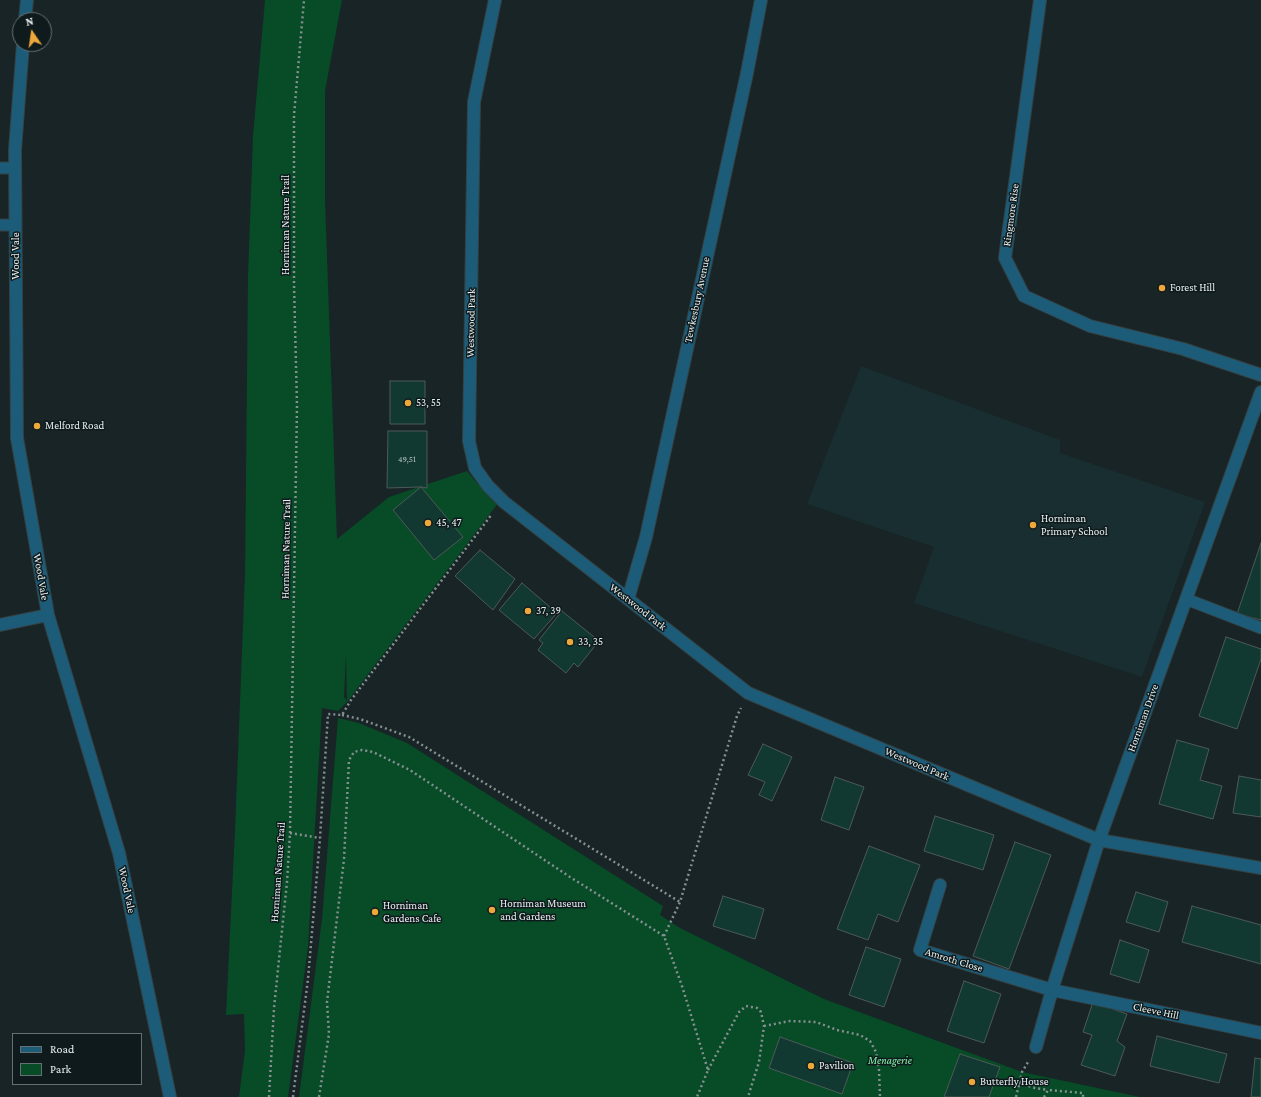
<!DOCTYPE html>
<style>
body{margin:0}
#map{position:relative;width:1261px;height:1097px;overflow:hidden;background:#182426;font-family:"Crimson Pro",serif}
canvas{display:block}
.legend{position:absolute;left:12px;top:1033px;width:130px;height:52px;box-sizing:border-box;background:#0f1a1c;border:1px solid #666f71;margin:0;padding:5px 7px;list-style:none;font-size:12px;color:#e8eff0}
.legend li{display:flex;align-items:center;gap:8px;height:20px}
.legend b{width:20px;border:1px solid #666f71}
.north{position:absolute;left:12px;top:12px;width:40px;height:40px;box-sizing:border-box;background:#0f1a1c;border:1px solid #666f71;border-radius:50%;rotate:347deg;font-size:11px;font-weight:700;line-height:16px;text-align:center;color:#e8eff0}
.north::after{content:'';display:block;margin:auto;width:14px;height:18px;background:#eda83c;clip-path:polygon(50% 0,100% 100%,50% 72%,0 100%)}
</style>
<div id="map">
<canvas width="1261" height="1097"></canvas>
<ul class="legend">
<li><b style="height:5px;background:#1c5c79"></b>Road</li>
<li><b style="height:11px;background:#074b27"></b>Park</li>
</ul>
<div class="north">N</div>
</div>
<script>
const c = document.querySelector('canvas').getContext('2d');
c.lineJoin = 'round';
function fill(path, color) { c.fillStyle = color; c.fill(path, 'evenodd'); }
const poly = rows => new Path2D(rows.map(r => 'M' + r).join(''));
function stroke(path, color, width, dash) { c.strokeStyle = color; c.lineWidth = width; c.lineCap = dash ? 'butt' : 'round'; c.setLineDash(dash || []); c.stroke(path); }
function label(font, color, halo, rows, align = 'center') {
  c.font = font + ' "Crimson Pro",serif'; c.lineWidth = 3; c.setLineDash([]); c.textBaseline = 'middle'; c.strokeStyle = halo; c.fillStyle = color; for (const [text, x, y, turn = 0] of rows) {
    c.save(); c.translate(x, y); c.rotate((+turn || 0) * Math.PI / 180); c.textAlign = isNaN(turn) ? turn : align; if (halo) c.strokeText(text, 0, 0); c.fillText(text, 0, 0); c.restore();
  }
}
const built = poly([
 [861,366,1060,440,1060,453,1205,502,1142,677,914,603,934,547,807,504]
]);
const green = poly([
 [265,0,342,0,325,91,325,200,337,539,389,497,467,471,477,483,499,502,347,702,338,711,322,708,308,947,288,1097,239,1097,245,1050,244,1014,226,1015,235,830,245,574,248,276,253,136],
 [346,654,346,655,347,701,344,697],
 [338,718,359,723,407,743,663,906,660,915,680,928,824,999,1022,1072,1140,1097,299,1097,322,919]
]);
const building = poly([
 [390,381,425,381,425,424,390,424,390,381],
 [388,431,427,431,427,488,421,487,387,488,388,431],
 [421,487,463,537,434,560,393,510,421,487],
 [1261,543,1261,620,1237,614,1261,543],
 [480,550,515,579,493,610,455,576,480,550],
 [522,583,557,613,534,639,499,610,522,583],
 [562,611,599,641,578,667,574,663,566,673,538,650,543,643,539,640,562,611],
 [1226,637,1261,649,1261,659,1237,729,1199,716,1226,637],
 [1177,740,1209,749,1200,780,1222,786,1213,819,1159,804,1177,740],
 [763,744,792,757,772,801,759,795,765,782,748,775,763,744],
 [1239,776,1261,780,1261,817,1233,813,1239,776],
 [835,777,864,787,849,830,821,820,835,777],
 [935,816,994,835,983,870,924,851,935,816],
 [1015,842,1051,855,1009,969,973,956,1015,842],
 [869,846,920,865,898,922,878,914,868,940,837,929,869,846],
 [1136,892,1168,902,1159,932,1126,922,1136,892],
 [723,896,764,909,755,939,713,926,723,896],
 [1192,906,1261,925,1261,964,1182,942,1192,906],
 [1120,940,1149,950,1139,983,1110,974,1120,940],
 [866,947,901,959,884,1007,849,995,866,947],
 [964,981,1001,994,984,1043,947,1031,964,981],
 [1093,1002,1127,1014,1117,1041,1125,1047,1115,1076,1081,1065,1092,1035,1083,1032,1093,1002],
 [1157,1036,1227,1054,1219,1083,1150,1066,1157,1036],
 [780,1037,853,1063,842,1094,769,1068,780,1037],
 [960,1054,1000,1067,989,1097,944,1097,960,1054],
 [1255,1058,1261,1059,1261,1097,1251,1097,1255,1058]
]);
const path = poly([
 [342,715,360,719,409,737,680,902],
 [290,833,320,838],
 [664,936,680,902,737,716,741,708],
 [764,1026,790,1021,816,1022,837,1030,860,1035,870,1041,876,1052,879,1070,880,1097],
 [708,1070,739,1012,746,1006,757,1008,761,1012,764,1026,759,1062,748,1097],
 [1019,1083,1035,1088,1048,1090],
 [269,1097,274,1008,287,882,290,833,297,406,294,284,294,115,304,0],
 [293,1097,308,979,320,838,328,714,342,715,351,700,492,514],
 [319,1097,329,1034,327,1002,344,859,349,760,354,752,362,750,373,752,410,770,570,877,664,936,682,986,708,1070,697,1097],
 [1016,1097,1022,1072,1028,1062],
 [1044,1097,1048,1090,1083,1093,1083,1097]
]);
const service = poly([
 [0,168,15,168],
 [0,225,15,225],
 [1186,599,1261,628]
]);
const minor = poly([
 [495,0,474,102,469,441,475,468,488,486,504,502,748,693,1099,840,1261,868],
 [1040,0,1005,258,1024,296,1090,326,1183,349,1261,375],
 [628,599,646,537,747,73,761,0],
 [940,885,920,950,1052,990,1261,1033],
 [1036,1047,1052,990,1099,840,1261,392]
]);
const tertiary = poly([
 [25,20,27,0],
 [23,44,15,150,17,438,48,615,119,853,170,1097],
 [0,625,48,615]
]);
const markers = [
 [1162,288,4,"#eda83c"],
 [408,403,4,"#eda83c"],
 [37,426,4,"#eda83c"],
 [428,523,4,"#eda83c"],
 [1033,525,4,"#eda83c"],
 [528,611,4,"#eda83c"],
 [570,642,4,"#eda83c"],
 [492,910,4,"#eda83c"],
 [375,912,4,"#eda83c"],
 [811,1066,4,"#eda83c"],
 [972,1082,4,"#eda83c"]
];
const numberNames = [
 ["49,51",407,459]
];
const streetNames = [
 ["Ringmore Rise",1011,215,-82],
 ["Horniman Nature Trail",286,225,-90],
 ["Wood Vale",16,256,-90],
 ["Tewkesbury Avenue",697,300,-78],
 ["Westwood Park",471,323,-89],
 ["Horniman Nature Trail",286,549,-89],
 ["Wood Vale",41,577,80],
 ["Westwood Park",638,607,38],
 ["Horniman Drive",1143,718,-70],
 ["Westwood Park",917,764,23],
 ["Horniman Nature Trail",278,872,-86],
 ["Wood Vale",127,890,78],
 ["Amroth Close",954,960,17],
 ["Cleeve Hill",1156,1011,12]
];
const poiNames = [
 ["Forest Hill",1170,288],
 ["53, 55",416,403],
 ["Melford Road",45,426],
 ["Horniman",1041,519],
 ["Primary School",1041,532],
 ["45, 47",436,523],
 ["37, 39",536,611],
 ["33, 35",578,642],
 ["Horniman Museum",500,904],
 ["and Gardens",500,917],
 ["Horniman",383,906],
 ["Gardens Cafe",383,919],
 ["Pavilion",819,1066],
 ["Butterfly House",980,1082]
];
const parkNames = [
 ["Menagerie",890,1061]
];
fill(built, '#192e30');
fill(green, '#074b27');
fill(building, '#113932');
stroke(building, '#4d5a57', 1);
stroke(service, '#354042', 13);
stroke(minor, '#354042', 14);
stroke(tertiary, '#354042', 14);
stroke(path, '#869091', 2.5, [2, 3]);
stroke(service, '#1c5c79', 11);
stroke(minor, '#1c5c79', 12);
stroke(tertiary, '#1c5c79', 12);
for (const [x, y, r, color] of markers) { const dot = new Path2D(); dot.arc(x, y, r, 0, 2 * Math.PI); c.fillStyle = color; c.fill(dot); stroke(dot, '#0f1a1c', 1.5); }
label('9px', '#b2c2c0', null, numberNames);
label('11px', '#e8eff0', '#0f1a1c', streetNames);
label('11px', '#e8eff0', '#0f1a1c', poiNames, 'left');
label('italic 11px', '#83f3aa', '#0f1a1c', parkNames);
</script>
